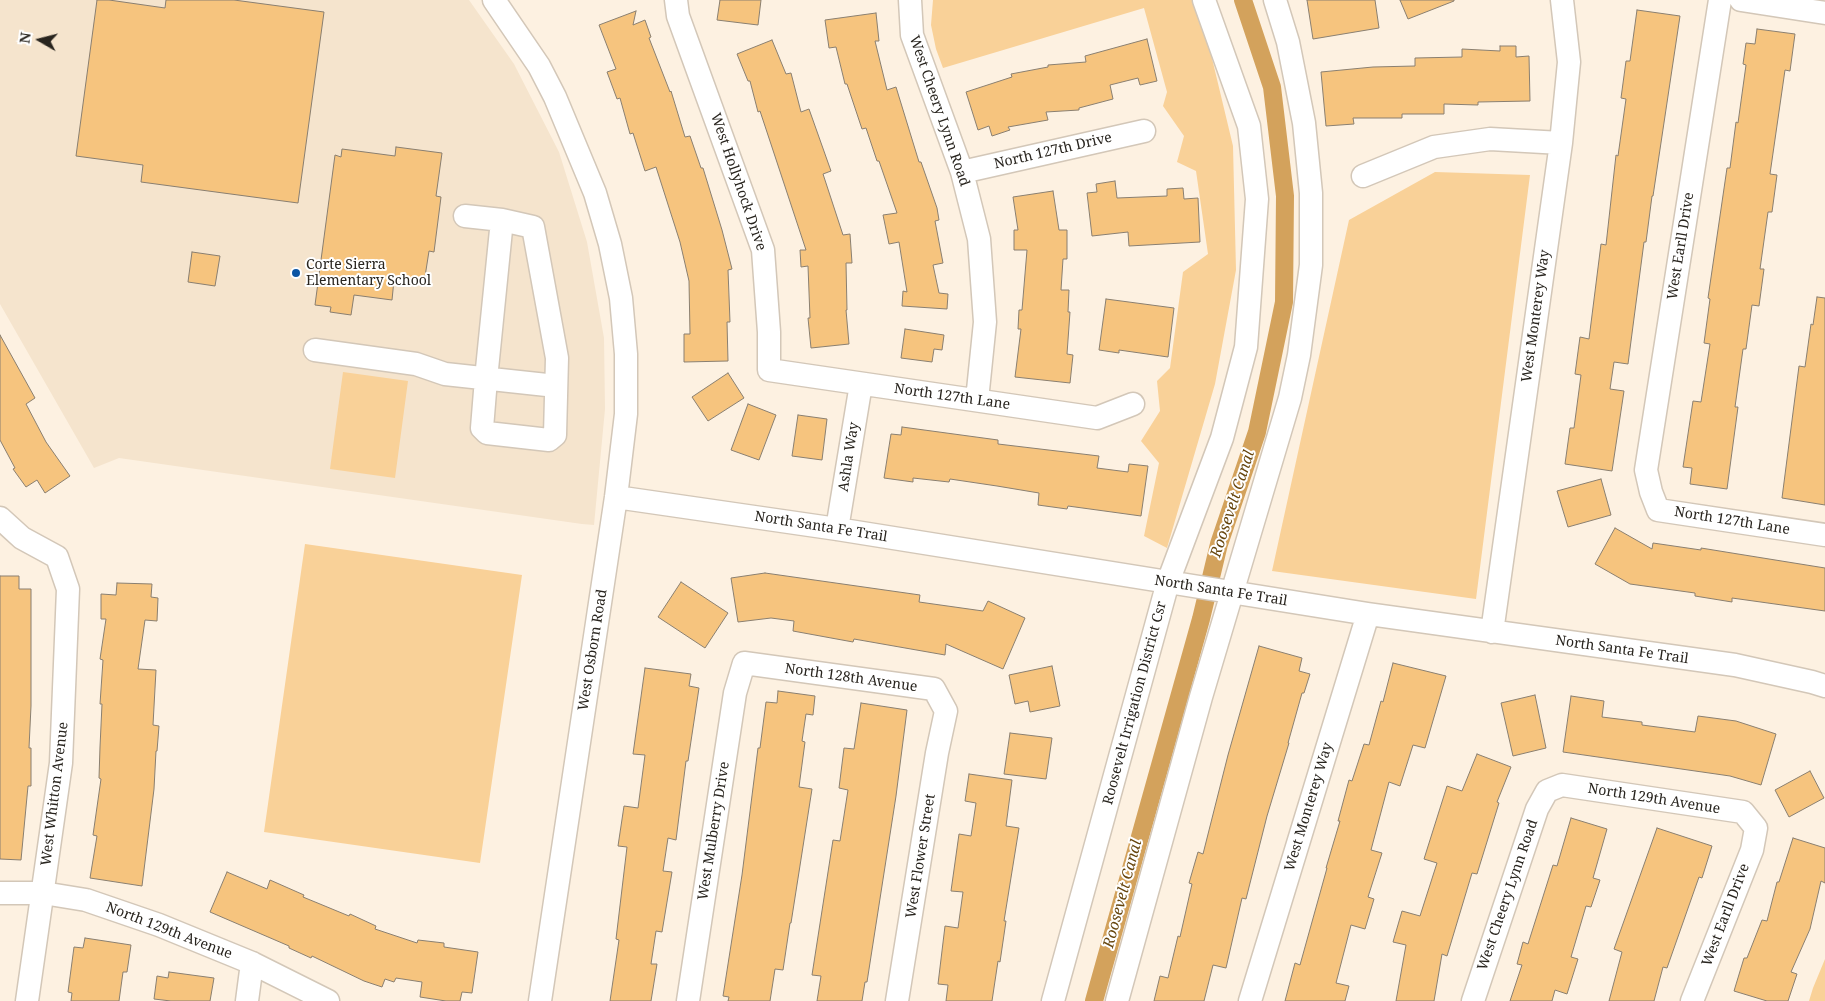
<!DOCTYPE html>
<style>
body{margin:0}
#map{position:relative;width:1825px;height:1001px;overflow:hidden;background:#fdf1e1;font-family:"Noto Serif",serif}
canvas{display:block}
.north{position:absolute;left:15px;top:15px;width:50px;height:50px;-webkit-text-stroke:4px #fff;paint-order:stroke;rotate:278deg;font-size:14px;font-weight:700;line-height:20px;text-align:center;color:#28241e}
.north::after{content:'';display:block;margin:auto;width:18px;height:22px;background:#28241e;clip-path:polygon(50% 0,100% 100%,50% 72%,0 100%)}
</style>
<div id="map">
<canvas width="1825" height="1001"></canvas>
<div class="north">N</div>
</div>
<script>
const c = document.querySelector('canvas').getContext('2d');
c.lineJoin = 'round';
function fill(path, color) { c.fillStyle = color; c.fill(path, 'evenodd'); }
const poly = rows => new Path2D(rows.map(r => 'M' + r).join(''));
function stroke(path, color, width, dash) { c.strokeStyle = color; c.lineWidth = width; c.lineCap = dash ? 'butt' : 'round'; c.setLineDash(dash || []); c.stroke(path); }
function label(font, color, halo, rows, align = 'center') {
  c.font = font + ' "Noto Serif",serif'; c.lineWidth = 4; c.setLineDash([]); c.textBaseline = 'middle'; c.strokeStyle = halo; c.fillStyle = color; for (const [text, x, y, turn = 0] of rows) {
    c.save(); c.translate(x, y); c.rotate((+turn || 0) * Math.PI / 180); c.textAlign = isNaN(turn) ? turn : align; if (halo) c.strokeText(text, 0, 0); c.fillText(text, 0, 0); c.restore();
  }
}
const built = poly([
 [0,0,469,0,514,64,559,152,587,242,604,338,605,409,594,525,582,524,119,458,94,468,0,304]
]);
const green = poly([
 [933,0,1198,0,1233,146,1236,270,1215,384,1167,548,1144,536,1159,463,1141,441,1160,411,1157,381,1170,368,1183,272,1208,254,1196,171,1177,162,1184,136,1163,106,1167,92,1144,8,943,68,936,49,931,25],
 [1435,172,1530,175,1476,599,1272,571,1349,220],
 [343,372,408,381,395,478,330,469],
 [305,544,522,575,480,863,264,832],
 [1825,959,1825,1001,1809,1001,1813,988]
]);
const canal = poly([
 [1094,1001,1201,619,1219,544,1257,432,1284,302,1285,196,1272,87,1243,0]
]);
const building = poly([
 [97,0,109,0,165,8,166,0,234,0,324,12,298,203,141,182,143,165,76,156,97,0],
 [720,0,761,0,758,25,717,20,720,0],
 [1307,0,1375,0,1379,28,1313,39,1307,0],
 [1400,0,1454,0,1454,1,1408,19,1400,0],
 [1637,10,1680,16,1653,196,1652,196,1646,242,1644,242,1628,364,1614,362,1610,389,1624,391,1612,471,1565,464,1570,428,1574,428,1581,375,1575,374,1580,337,1589,339,1601,244,1606,245,1616,155,1618,156,1626,99,1621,98,1626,61,1630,61,1637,10],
 [636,11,633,25,645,20,651,37,649,38,670,92,671,91,685,137,690,136,701,168,703,168,722,230,732,269,728,270,730,322,727,322,728,361,684,362,684,334,690,334,689,281,680,242,656,167,645,171,633,133,630,134,620,98,617,99,607,72,616,69,599,25,636,11],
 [876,13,879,41,875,41,887,90,896,87,919,162,921,162,937,208,939,220,935,221,943,263,933,265,939,293,948,294,947,309,902,306,903,291,907,292,899,242,889,244,883,215,897,213,879,161,877,161,866,128,862,129,847,84,845,84,836,47,829,48,825,20,876,13],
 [1757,29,1795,34,1790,71,1785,70,1770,174,1777,175,1772,212,1768,212,1760,269,1764,269,1759,306,1752,305,1746,349,1743,349,1735,407,1738,407,1727,489,1690,484,1692,468,1683,467,1693,401,1701,402,1710,344,1704,343,1710,299,1708,298,1727,168,1730,168,1736,122,1738,123,1746,65,1743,64,1746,43,1755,44,1757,29],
 [1147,39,1157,81,1140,85,1138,78,1110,85,1113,99,1079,108,1079,110,1046,112,1048,120,1008,127,1010,130,992,136,989,126,978,130,966,92,1012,77,1011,74,1048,67,1048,65,1086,62,1085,56,1147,39],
 [772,40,786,74,791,73,801,112,809,109,831,171,823,174,843,235,850,234,852,263,846,263,847,310,846,310,849,344,811,348,808,318,810,318,808,266,801,267,800,250,806,250,760,111,758,112,750,81,748,81,737,54,772,40],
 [1500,46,1516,46,1516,57,1529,56,1530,101,1478,102,1478,105,1444,104,1444,114,1402,114,1402,118,1353,118,1354,124,1326,126,1321,72,1373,67,1415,66,1415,58,1462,57,1462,49,1500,51,1500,46],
 [396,147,442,153,436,196,441,197,434,252,429,251,424,283,394,280,392,300,354,295,351,315,330,312,331,307,315,305,335,155,341,157,342,149,395,156,396,147],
 [1115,181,1117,198,1167,196,1167,189,1183,188,1184,199,1198,198,1200,242,1129,246,1128,232,1092,236,1087,193,1097,192,1096,184,1115,181],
 [1053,191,1059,230,1067,230,1067,259,1063,259,1061,290,1069,290,1068,312,1070,312,1067,354,1073,355,1070,383,1015,377,1021,329,1018,329,1019,310,1022,310,1027,250,1014,250,1014,230,1018,230,1013,197,1053,191],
 [192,252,220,256,215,286,188,282,192,252],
 [1817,297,1825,298,1825,505,1782,498,1799,366,1805,367,1811,324,1813,325,1817,297],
 [1106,299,1174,308,1168,357,1119,350,1119,353,1099,350,1106,299],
 [905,329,944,335,942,350,934,349,932,362,901,358,905,329],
 [0,335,35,398,26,404,46,442,70,476,45,493,37,480,26,487,13,469,15,468,0,440,0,335],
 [728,373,744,398,708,421,692,397,728,373],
 [748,404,776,415,759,460,731,450,748,404],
 [798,415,827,419,822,460,792,456,798,415],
 [902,427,998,440,998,444,1099,456,1097,468,1128,472,1129,464,1148,466,1141,516,1068,506,1067,509,1038,505,1039,493,997,486,950,479,949,482,913,478,913,482,884,478,891,434,901,435,902,427],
 [1601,479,1611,515,1568,527,1557,491,1601,479],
 [1615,528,1652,549,1653,543,1701,550,1701,548,1738,554,1825,568,1825,611,1732,598,1732,602,1695,596,1695,593,1630,584,1595,564,1615,528],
 [765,573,920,595,919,602,983,611,988,601,1025,618,1003,669,946,644,945,655,854,639,853,642,793,631,794,621,771,618,738,622,731,578,765,573],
 [0,576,19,576,19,589,31,589,31,706,29,748,31,748,31,786,28,786,21,860,0,859,0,576],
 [681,582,728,613,705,648,658,617,681,582],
 [117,583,152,584,151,597,158,598,157,621,145,620,138,669,156,670,153,725,159,726,157,751,156,751,154,789,142,886,90,878,97,836,93,835,101,779,99,778,100,747,102,704,100,704,103,660,100,659,106,619,101,619,101,594,116,595,117,583],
 [1259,646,1302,658,1299,671,1310,674,1304,693,1302,693,1288,743,1289,743,1267,816,1246,899,1242,898,1226,968,1213,965,1204,1001,1154,1001,1160,976,1168,978,1178,936,1180,937,1192,884,1189,883,1198,852,1203,854,1228,755,1259,646],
 [1393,663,1446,676,1425,748,1413,745,1400,786,1389,782,1371,850,1382,853,1368,897,1374,899,1365,929,1351,925,1336,983,1349,986,1345,1001,1285,1001,1295,963,1300,965,1327,868,1326,868,1340,821,1338,821,1349,780,1352,781,1364,744,1369,745,1381,701,1383,702,1393,663],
 [1052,666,1060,706,1030,712,1028,701,1015,704,1009,675,1052,666],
 [645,668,691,674,689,686,699,688,688,761,686,761,676,840,668,838,663,871,672,872,662,932,656,931,651,964,657,964,651,1001,610,1001,619,940,616,939,627,847,618,846,624,806,638,808,645,755,633,754,645,668],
 [778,691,815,696,813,715,806,714,802,741,805,742,799,787,812,789,791,923,790,923,783,970,775,969,770,1001,728,1001,729,997,723,996,742,875,758,748,760,748,766,702,777,703,778,691],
 [1535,695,1546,748,1513,756,1501,703,1535,695],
 [1571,696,1604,701,1602,717,1642,722,1642,725,1695,732,1698,716,1736,721,1776,734,1761,785,1730,776,1563,752,1571,696],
 [861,703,907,710,896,796,867,982,865,982,862,1001,817,1001,821,976,812,975,833,840,840,841,848,790,839,788,844,748,854,749,861,703],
 [1010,733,1052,738,1046,779,1004,774,1010,733],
 [1477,754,1511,767,1497,802,1499,803,1477,874,1472,873,1447,956,1442,954,1434,1001,1396,1001,1406,945,1393,942,1402,911,1420,916,1437,863,1424,859,1447,786,1462,791,1477,754],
 [1810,771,1824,798,1789,817,1775,790,1810,771],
 [969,774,1012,780,1006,826,1019,828,1004,921,1006,921,1000,962,998,961,992,1001,946,1001,948,985,938,984,945,926,958,928,963,892,951,891,959,834,971,836,976,803,965,801,969,774],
 [1571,818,1607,829,1593,878,1600,880,1591,907,1586,906,1571,957,1578,959,1567,994,1555,990,1552,1001,1510,1001,1522,965,1517,964,1523,942,1528,944,1553,865,1557,866,1571,818],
 [1657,828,1712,846,1702,878,1699,877,1667,968,1663,967,1654,1001,1609,1001,1622,952,1614,949,1657,828],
 [1793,838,1825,848,1825,883,1821,881,1810,929,1791,972,1797,974,1788,1001,1767,1001,1734,991,1744,958,1747,958,1762,920,1767,921,1777,882,1779,882,1793,838],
 [227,872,267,889,270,880,304,895,303,897,349,916,350,914,376,926,375,929,417,943,418,940,444,943,444,947,478,952,472,993,462,992,460,1001,446,1001,420,997,422,982,396,978,394,982,385,979,382,987,364,981,312,956,311,958,289,948,289,946,210,912,227,872],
 [85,938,131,945,127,972,123,972,119,1001,71,1001,72,993,68,992,74,947,83,948,85,938],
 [169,972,214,978,210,1001,171,1001,154,999,157,976,168,978,169,972]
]);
const minor = poly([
 [494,0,539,66,555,97,595,193,610,244,621,298,626,354,626,414,616,497,540,1001],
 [676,0,678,16,763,250,769,332,769,370,1097,418,1133,404],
 [910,0,912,35,962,172,979,239,985,322,977,400],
 [1720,0,1646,470,1651,492,1658,510,1825,535],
 [1741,0,1825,13],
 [962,172,1144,131],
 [1363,176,1434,147,1490,139,1561,143],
 [465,216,502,220,533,227,557,358,555,435,549,440,487,433,482,428,486,379,502,220],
 [315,350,416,364,445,374,556,386],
 [616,497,837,529,1368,614,1735,665,1812,682,1825,686],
 [0,518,22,538,57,557,68,589,61,763,27,1001],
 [837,529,861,384],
 [1492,632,1561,143,1569,62,1562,0],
 [0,893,43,893,86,900,159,925,252,963,328,1001],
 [247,1001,252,963],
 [688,1001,735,693,744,663,934,689,946,711,937,753,897,1001],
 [1053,1001,1168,582,1222,438,1246,347,1257,199,1249,126,1204,0],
 [1117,1001,1201,697,1290,398,1299,355,1311,265,1311,193,1304,123,1288,42,1275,0],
 [1250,1001,1368,614],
 [1473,1001,1537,809,1547,791,1562,785,1743,812,1756,828,1752,850,1692,1001]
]);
const markers = [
 [296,273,5,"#0b55a4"]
];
const streetNames = [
 ["West Cheery Lynn Road",939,111,71],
 ["North 127th Drive",1053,151,-13],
 ["West Hollyhock Drive",738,182,71],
 ["West Earll Drive",1681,246,-81],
 ["West Monterey Way",1536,316,-82],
 ["North 127th Lane",952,397,8],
 ["Ashla Way",849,457,-81],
 ["North 127th Lane",1732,521,9],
 ["North Santa Fe Trail",821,527,9],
 ["North Santa Fe Trail",1221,591,9],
 ["West Osborn Road",593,650,-81],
 ["North Santa Fe Trail",1622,650,8],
 ["North 128th Avenue",851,678,8],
 ["Roosevelt Irrigation District Csr",1135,703,-75],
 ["West Whitton Avenue",55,794,-83],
 ["North 129th Avenue",1654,799,9],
 ["West Monterey Way",1309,807,-73],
 ["West Mulberry Drive",714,831,-81],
 ["West Flower Street",921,856,-81],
 ["West Cheery Lynn Road",1508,895,-71],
 ["West Earll Drive",1726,915,-69],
 ["North 129th Avenue",169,931,21]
];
const poiNames = [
 ["Corte Sierra",306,265],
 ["Elementary School",306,281]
];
const waterNames = [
 ["Roosevelt Canal",1233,504,-72],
 ["Roosevelt Canal",1123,894,-75]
];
fill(built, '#f5e4cd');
fill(green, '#f9d198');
stroke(canal, '#d3a25c', 18);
fill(building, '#f6c47e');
stroke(building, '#8a7f70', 1);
stroke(minor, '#d3c7b8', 25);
stroke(minor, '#fff', 22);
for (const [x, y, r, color] of markers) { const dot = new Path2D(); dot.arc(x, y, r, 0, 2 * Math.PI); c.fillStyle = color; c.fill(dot); stroke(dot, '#fff', 2); }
label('14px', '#28241e', '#fff', streetNames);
label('14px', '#28241e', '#fff', poiNames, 'left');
label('italic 15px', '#66450d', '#fff', waterNames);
</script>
